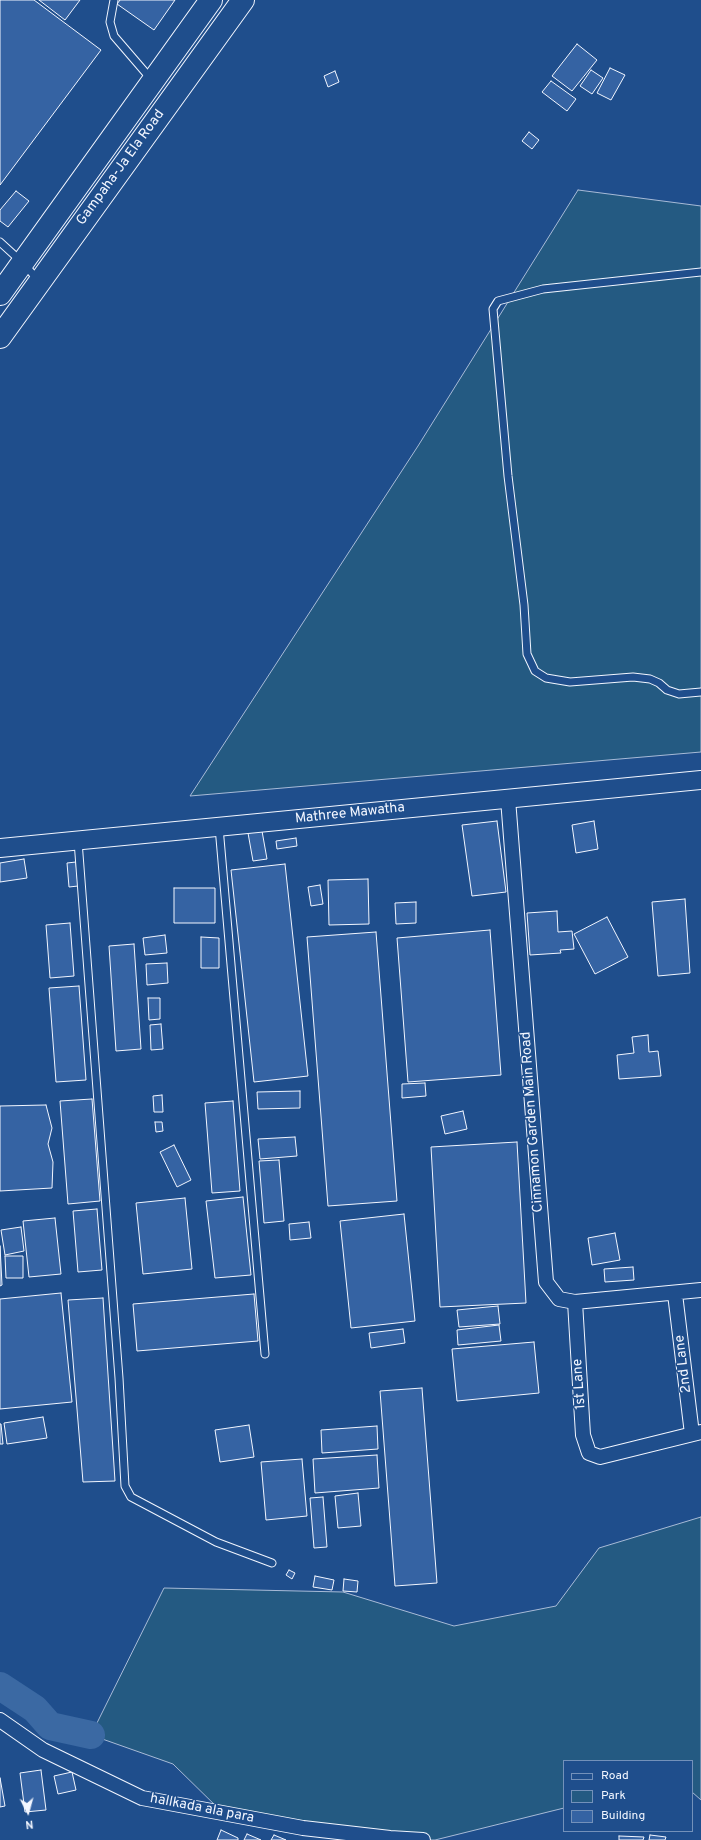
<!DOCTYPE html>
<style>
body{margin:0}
#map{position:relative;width:701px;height:1840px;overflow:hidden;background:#1f4e8c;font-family:Overpass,sans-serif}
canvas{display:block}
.legend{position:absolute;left:563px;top:1760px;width:130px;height:72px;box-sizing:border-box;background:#1f4e8c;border:1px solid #7391ba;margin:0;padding:5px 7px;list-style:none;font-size:12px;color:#f2f6ff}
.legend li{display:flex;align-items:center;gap:8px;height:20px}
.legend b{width:20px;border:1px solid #7391ba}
.north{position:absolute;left:8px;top:1792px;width:40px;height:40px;-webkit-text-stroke:3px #1f4e8c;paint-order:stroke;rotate:174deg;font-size:11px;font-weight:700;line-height:16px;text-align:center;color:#f2f6ff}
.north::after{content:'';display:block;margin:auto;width:14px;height:18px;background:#f2f6ff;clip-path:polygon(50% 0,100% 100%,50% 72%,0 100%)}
</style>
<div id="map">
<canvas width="701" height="1840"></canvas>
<ul class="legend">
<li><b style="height:5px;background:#1f4e8c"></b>Road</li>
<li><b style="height:11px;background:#245a82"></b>Park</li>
<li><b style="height:11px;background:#3563a3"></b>Building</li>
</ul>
<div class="north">N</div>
</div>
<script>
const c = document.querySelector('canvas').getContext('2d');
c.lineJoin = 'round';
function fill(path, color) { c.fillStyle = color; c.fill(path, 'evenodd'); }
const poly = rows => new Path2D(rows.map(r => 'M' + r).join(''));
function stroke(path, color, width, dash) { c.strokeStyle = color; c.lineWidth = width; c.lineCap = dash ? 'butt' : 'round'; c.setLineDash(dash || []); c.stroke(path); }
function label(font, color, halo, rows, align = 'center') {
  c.font = font + ' Overpass,sans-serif'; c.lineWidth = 3; c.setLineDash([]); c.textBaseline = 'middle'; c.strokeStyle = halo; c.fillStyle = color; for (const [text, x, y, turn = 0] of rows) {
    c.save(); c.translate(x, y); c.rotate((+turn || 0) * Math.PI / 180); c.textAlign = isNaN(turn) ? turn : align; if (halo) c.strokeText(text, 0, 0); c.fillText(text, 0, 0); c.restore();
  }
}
const green = poly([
 [578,190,701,206,701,752,190,796,418,446,578,190],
 [701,1517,701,1800,692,1792,692,1761,564,1761,564,1808,435,1840,428,1840,222,1812,173,1764,91,1735,164,1588,343,1592,454,1626,556,1606,599,1548,701,1517]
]);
const river = poly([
 [0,1686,35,1709,50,1726,91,1735]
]);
const building = poly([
 [0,0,34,0,101,50,0,185,0,0],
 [39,0,80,0,65,20,39,0],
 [120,0,175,0,154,30,117,4,120,0],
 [577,44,597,60,572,91,552,76,577,44],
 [610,68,625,75,611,100,597,93,610,68],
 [591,70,603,78,592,94,580,86,591,70],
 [335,71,339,82,328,87,324,76,335,71],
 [551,81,576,99,567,111,542,92,551,81],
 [529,132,539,140,532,149,522,141,529,132],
 [16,191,29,201,8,227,0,221,0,210,16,191],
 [497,821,506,892,472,896,462,825,497,821],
 [594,821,598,849,576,853,572,825,594,821],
 [262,831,267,859,253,861,248,833,262,831],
 [296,838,297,846,277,849,276,841,296,838],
 [24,859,27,878,0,882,0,863,24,859],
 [76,862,78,886,69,887,67,863,76,862],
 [285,864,308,1076,254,1082,231,870,285,864],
 [368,879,369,924,329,925,328,880,368,879],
 [320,885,323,904,311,906,308,887,320,885],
 [174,888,215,888,215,923,174,923,174,888],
 [685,899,690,973,658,976,652,902,685,899],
 [416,902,416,923,396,924,395,903,416,902],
 [557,911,558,932,572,931,574,949,560,950,561,953,530,955,527,913,557,911],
 [607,917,628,957,595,974,574,934,607,917],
 [70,923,74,976,50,978,46,925,70,923],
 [490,930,501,1075,408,1082,397,938,490,930],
 [376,932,397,1201,328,1206,307,937,376,932],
 [165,935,167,953,145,955,143,938,165,935],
 [201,937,219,938,219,968,201,968,201,937],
 [134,944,141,1049,116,1051,109,946,134,944],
 [167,963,168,983,147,985,146,964,167,963],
 [79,986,86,1080,56,1082,49,988,79,986],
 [148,998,160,998,160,1019,149,1020,148,998],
 [161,1024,163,1049,151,1050,150,1025,161,1024],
 [648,1035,649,1052,658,1051,661,1076,619,1079,617,1055,634,1053,632,1037,648,1035],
 [425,1083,426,1096,402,1098,402,1084,425,1083],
 [300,1091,300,1108,258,1109,257,1092,300,1091],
 [162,1095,163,1112,154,1112,153,1096,162,1095],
 [92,1099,100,1201,68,1204,60,1101,92,1099],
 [233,1101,240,1191,212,1193,205,1103,233,1101],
 [46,1105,52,1128,48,1144,53,1162,52,1188,0,1191,0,1106,46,1105],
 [463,1111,467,1129,445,1134,441,1116,463,1111],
 [155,1122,162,1122,163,1131,156,1132,155,1122],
 [295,1137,297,1156,260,1159,258,1139,295,1137],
 [517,1142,526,1303,440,1307,431,1147,517,1142],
 [174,1145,191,1180,177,1187,160,1152,174,1145],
 [279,1160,284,1221,264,1223,259,1161,279,1160],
 [243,1197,251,1275,215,1278,206,1201,243,1197],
 [185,1198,192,1269,143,1274,136,1203,185,1198],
 [97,1209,102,1270,78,1272,73,1211,97,1209],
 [404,1214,415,1321,351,1328,340,1221,404,1214],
 [55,1218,61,1274,29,1277,23,1221,55,1218],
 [309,1222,311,1238,290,1240,289,1224,309,1222],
 [21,1227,24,1251,5,1255,1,1230,21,1227],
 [615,1233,620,1260,592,1265,588,1238,615,1233],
 [0,1246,2,1285,0,1286,0,1246],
 [5,1256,23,1256,23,1278,6,1278,5,1256],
 [633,1267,634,1280,605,1282,604,1269,633,1267],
 [61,1293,72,1402,0,1409,0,1299,61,1293],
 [254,1294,258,1341,137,1351,133,1304,254,1294],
 [103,1298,115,1481,83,1482,68,1300,103,1298],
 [498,1306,500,1324,459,1327,457,1310,498,1306],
 [499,1325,501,1341,458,1345,457,1330,499,1325],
 [403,1329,405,1343,371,1348,369,1333,403,1329],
 [534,1342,539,1393,457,1401,452,1349,534,1342],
 [422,1388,437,1583,395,1586,380,1391,422,1388],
 [43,1417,47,1438,7,1444,4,1423,43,1417],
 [0,1424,1,1424,3,1444,0,1444,0,1424],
 [249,1425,254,1457,220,1462,215,1430,249,1425],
 [377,1426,378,1449,322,1453,321,1430,377,1426],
 [377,1455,379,1488,315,1493,313,1459,377,1455],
 [302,1459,307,1516,266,1520,261,1462,302,1459],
 [358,1493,361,1526,338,1528,335,1496,358,1493],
 [323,1497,327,1547,314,1548,310,1498,323,1497],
 [289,1570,295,1573,292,1579,286,1575,289,1570],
 [315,1576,334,1580,332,1590,313,1587,315,1576],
 [344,1579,358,1581,357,1592,343,1591,344,1579],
 [41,1770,46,1810,25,1812,20,1773,41,1770],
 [72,1772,76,1790,58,1794,54,1776,72,1772],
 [0,1778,5,1806,0,1807,0,1778],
 [221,1830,238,1838,238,1840,217,1840,221,1830],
 [247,1834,261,1840,244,1840,247,1834],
 [274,1835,286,1840,271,1840,274,1835],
 [650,1835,666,1837,665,1840,649,1840,650,1835],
 [619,1836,644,1837,643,1840,619,1840,619,1836]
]);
const service = poly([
 [114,0,110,22,114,36,151,79],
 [0,242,23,263,38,280],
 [701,272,543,289,498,301,493,309,508,476,524,605,527,654,535,671,546,678,570,682,633,677,650,679,659,683,667,690,679,694,701,692],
 [219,827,265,1354],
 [78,841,119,1378,125,1486,131,1497,216,1542,272,1563]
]);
const minor = poly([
 [508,799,546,1282,559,1299,575,1302,701,1290],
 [675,1294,692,1434],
 [575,1302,583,1435,589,1453,600,1457,701,1432],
 [0,1720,43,1750,142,1798,303,1828,390,1838,423,1840]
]);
const tertiary = poly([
 [0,848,701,780]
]);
const trunk = poly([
 [0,294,211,0],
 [0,337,243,0]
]);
const streetNames = [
 ["Gampaha-Ja Ela Road",121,168,-54],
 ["Mathree Mawatha",350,814,-6],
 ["Cinnamon Garden Main Road",533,1122,-94],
 ["2nd Lane",684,1364,-97],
 ["1st Lane",580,1384,-94],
 ["hallkada ala para",202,1809,11]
];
fill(green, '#245a82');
stroke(green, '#a8bbd7', 1);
stroke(river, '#3b69a3', 28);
fill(building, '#3563a3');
stroke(building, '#f2f6ff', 1);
stroke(service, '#f2f6ff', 9);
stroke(minor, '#f2f6ff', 16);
stroke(tertiary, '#f2f6ff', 20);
stroke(trunk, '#f2f6ff', 24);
stroke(service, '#1f4e8c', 7);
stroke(minor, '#1f4e8c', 14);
stroke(tertiary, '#1f4e8c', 18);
stroke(trunk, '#1f4e8c', 22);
label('14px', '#f2f6ff', '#1f4e8c', streetNames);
</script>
